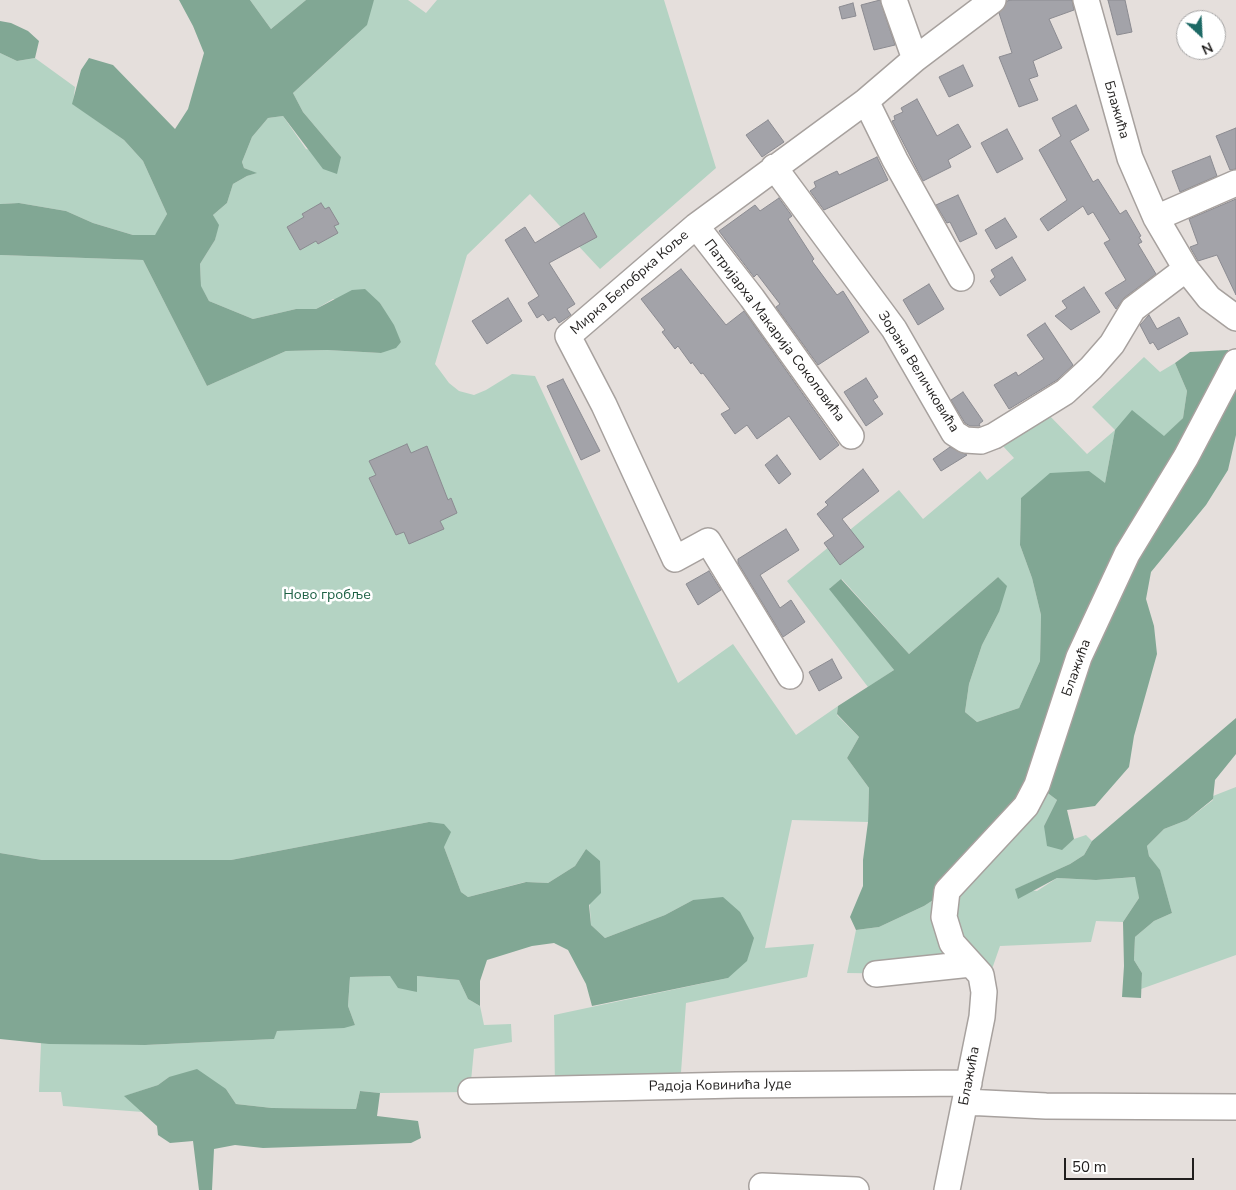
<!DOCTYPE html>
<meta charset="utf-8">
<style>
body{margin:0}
#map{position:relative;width:1236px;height:1190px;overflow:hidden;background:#e5dfdc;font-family:"Nunito Sans",sans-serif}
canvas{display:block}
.north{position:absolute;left:1176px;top:10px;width:50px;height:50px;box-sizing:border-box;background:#fff;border:1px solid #a6a5a5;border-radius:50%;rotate:155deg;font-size:14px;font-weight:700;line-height:20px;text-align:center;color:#211f1e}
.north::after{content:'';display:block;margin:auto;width:18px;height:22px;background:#1d6965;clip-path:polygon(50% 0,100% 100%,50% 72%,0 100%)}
.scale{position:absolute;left:1064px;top:1158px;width:130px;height:22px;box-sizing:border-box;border:2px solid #211f1e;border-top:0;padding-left:6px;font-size:15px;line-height:18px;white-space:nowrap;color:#211f1e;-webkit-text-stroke:4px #fff;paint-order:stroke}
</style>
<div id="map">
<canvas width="1236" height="1190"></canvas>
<div class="north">N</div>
<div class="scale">50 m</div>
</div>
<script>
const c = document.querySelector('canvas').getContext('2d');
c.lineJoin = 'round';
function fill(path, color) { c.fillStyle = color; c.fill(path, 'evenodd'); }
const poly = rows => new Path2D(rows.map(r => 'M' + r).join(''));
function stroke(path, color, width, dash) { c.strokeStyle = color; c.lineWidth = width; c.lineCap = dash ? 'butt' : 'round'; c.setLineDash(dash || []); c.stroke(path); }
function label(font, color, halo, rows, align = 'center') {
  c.font = font + ' "Nunito Sans",sans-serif'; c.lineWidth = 5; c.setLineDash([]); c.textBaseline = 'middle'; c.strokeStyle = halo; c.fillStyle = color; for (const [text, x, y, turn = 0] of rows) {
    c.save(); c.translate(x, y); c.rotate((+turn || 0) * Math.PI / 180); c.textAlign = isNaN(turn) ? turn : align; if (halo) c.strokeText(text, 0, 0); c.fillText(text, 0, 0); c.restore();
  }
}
const green = poly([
 [250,0,306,0,271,29],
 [374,0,408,0,426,13,437,0,664,0,716,168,600,269,530,194,467,255,435,364,449,383,459,391,474,395,486,390,512,374,535,376,678,683,733,644,796,735,838,706,837,715,859,737,847,758,869,788,868,822,792,820,765,948,814,944,807,977,686,1003,680,1086,555,1089,554,1015,728,978,693,900,665,915,605,938,591,925,586,849,575,866,548,883,525,882,468,897,461,892,444,847,429,822,231,860,42,860,0,853,0,255,143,260,207,386,286,351,327,350,381,353,401,342,380,303,333,299,316,309,296,309,253,319,209,301,201,287,200,264,215,240,218,225,213,215,227,203,233,184,247,176,256,173,244,168,242,162,252,137,268,118,283,116,306,149,341,157,303,112,293,93,352,39],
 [0,53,17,61,35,58,75,87,73,104,124,140,143,161,167,214,155,236,133,235,93,223,66,211,19,203,0,204],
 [1144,357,1160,372,1175,363,1187,391,1183,418,1164,437,1115,430,1105,483,1021,498,1020,545,1032,578,1041,615,1040,661,1019,708,977,722,965,712,969,684,982,645,999,612,998,577,909,654,842,579,830,588,894,670,868,687,787,581,899,490,923,519,980,471,987,480,1014,458,1002,445,1044,410,1087,454,1115,430,1092,407],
 [1037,785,1057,800,1044,826,1062,849,1074,839,1086,835,1092,841,1084,855,1070,864,1016,889,1037,891,1057,878,1096,880,1136,877,1139,898,1123,922,1096,921,1091,942,1000,946,984,992,981,975,847,973,856,930,879,927,924,906,947,891],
 [1236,787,1236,955,1141,989,1142,973,1134,960,1135,937,1154,921,1172,913,1160,871,1149,856,1147,846,1164,829,1187,820,1213,800,1213,796],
 [390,976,417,992,417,976,459,980,468,999,480,1006,484,1025,511,1024,512,1042,474,1049,470,1092,380,1093,360,1091,356,1109,272,1108,236,1104,226,1089,169,1077,158,1085,125,1096,143,1112,63,1106,61,1092,39,1092,41,1043,145,1045,273,1039,277,1031,355,1025,348,1006,350,977]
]);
const forest = poly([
 [179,0,250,0,271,29,306,0,374,0,367,25,293,93,303,112,341,157,337,174,323,169,283,116,268,118,252,137,242,162,244,168,257,173,247,176,233,184,227,203,213,215,219,225,215,240,200,264,201,286,209,301,253,319,296,309,316,309,352,290,365,289,380,303,394,325,401,342,396,348,381,353,327,350,286,351,207,386,143,260,0,255,0,204,19,203,66,211,93,223,133,235,155,235,167,214,143,161,124,140,72,104,81,70,89,58,113,65,175,129,188,109,204,53,193,26],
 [0,21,11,23,28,31,39,41,35,58,17,61,0,53],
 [1228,350,1230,372,1236,362,1236,435,1228,470,1206,505,1151,572,1146,599,1154,626,1157,654,1134,736,1129,767,1095,806,1067,810,1074,839,1062,850,1047,846,1044,826,1057,800,1037,785,947,891,924,906,879,927,856,930,850,917,863,886,863,860,868,822,869,788,847,758,859,737,837,714,838,706,894,670,829,589,841,579,909,654,998,577,1007,586,999,612,982,645,969,684,965,712,977,722,1019,708,1040,661,1041,615,1032,578,1020,545,1021,498,1050,473,1089,471,1105,483,1115,430,1132,410,1164,436,1183,418,1187,391,1175,363,1190,352],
 [1236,718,1236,754,1215,780,1213,799,1187,820,1164,829,1147,846,1149,856,1160,870,1172,913,1154,921,1135,937,1134,960,1142,973,1141,998,1122,997,1124,966,1123,922,1139,898,1135,877,1096,880,1057,878,1018,899,1015,889,1070,864,1084,855,1092,841],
 [429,822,444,824,451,832,444,847,461,892,468,897,526,882,548,883,575,866,586,849,600,861,601,893,589,905,591,925,605,938,665,915,693,900,723,897,740,912,754,938,747,961,728,978,592,1006,586,984,568,950,554,943,532,946,487,960,480,981,480,1006,468,999,459,980,417,976,417,992,398,988,390,976,350,977,348,1006,355,1025,344,1028,277,1031,274,1039,145,1045,49,1044,0,1039,0,853,42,860,231,860],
 [197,1069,226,1089,236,1104,272,1108,356,1109,360,1091,380,1093,377,1116,418,1121,421,1138,411,1143,263,1148,235,1145,214,1149,212,1190,199,1190,193,1141,170,1143,158,1135,157,1126,124,1096,158,1085,169,1077]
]);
const building = poly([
 [880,0,895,45,874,50,861,5,880,0],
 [1011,0,1072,0,1074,10,1049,19,1062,48,1033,61,1038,76,1029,79,1038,100,1019,107,999,57,1012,53,999,13,1007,1,1011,0],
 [1108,0,1125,0,1132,32,1117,35,1108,0],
 [853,3,856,16,842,19,839,7,853,3],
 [963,65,973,86,949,97,939,77,963,65],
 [917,99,937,136,958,124,971,147,948,160,951,167,923,181,892,121,895,120,894,116,903,112,901,108,917,99],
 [1076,105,1089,130,1070,141,1093,182,1098,179,1120,214,1126,210,1141,236,1139,237,1142,242,1138,244,1156,274,1124,298,1116,309,1105,293,1126,280,1104,243,1110,240,1093,212,1088,215,1083,206,1048,231,1040,219,1067,200,1039,150,1061,136,1052,118,1076,105],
 [768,120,784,142,762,157,746,135,768,120],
 [1236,128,1236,169,1230,170,1216,136,1236,128],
 [1007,129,1023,159,997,173,981,143,1007,129],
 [1210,156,1217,176,1180,192,1172,171,1210,156],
 [877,157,888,180,824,210,810,191,816,187,814,182,837,171,839,175,877,157],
 [958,195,977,234,960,242,950,222,947,223,936,205,958,195],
 [779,198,792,216,788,219,814,259,812,261,837,295,843,291,869,332,818,365,776,307,780,304,757,274,754,277,719,231,755,205,760,211,779,198],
 [1236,199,1236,295,1217,255,1198,261,1190,247,1198,244,1189,219,1236,199],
 [321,203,325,209,329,207,339,224,334,226,338,233,318,244,316,241,300,250,287,227,304,217,302,214,321,203],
 [584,213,597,237,549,263,575,304,567,309,571,315,559,323,555,317,548,321,543,314,537,318,528,303,539,296,505,240,525,227,535,243,584,213],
 [1005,218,1017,237,996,249,985,230,1005,218],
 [1012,257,1026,280,1000,296,990,281,995,277,991,270,1012,257],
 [681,269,726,325,744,311,839,445,820,460,789,416,757,439,747,425,735,434,721,414,730,409,703,373,701,374,692,362,691,364,678,346,675,349,662,332,665,330,641,299,681,269],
 [929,284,944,309,918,325,903,300,929,284],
 [1084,287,1100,312,1071,330,1055,316,1067,308,1062,301,1084,287],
 [508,298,522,321,487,344,472,321,508,298],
 [1149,315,1157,329,1179,317,1188,334,1158,350,1153,342,1150,344,1140,325,1149,315],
 [1045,323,1073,365,1057,380,1009,409,994,385,1016,372,1018,376,1044,359,1027,335,1045,323],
 [866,378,878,397,873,400,883,414,866,426,844,392,866,378],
 [563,379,600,451,581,460,547,386,563,379],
 [963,392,983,421,979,424,980,426,970,426,965,423,951,400,963,392],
 [407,444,411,453,427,446,448,500,451,498,457,513,440,521,444,529,409,544,404,532,396,535,369,478,376,475,369,461,407,444],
 [950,447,967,455,941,471,933,459,950,447],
 [777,455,791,474,779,484,765,465,777,455],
 [863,469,879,491,842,519,864,547,840,565,824,543,834,536,817,514,828,505,825,502,863,469],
 [786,529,799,550,760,575,780,608,791,600,805,622,783,637,738,563,738,559,786,529],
 [709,571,721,590,698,605,686,584,709,571],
 [832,659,842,678,819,691,809,672,832,659]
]);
const minor = poly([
 [894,0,915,59],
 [1086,0,1130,158,1156,218,1186,269,1209,298,1236,318],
 [866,101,895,160,961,278],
 [774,167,894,329,954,433,965,440,981,441,994,436,1065,392,1091,368,1112,344,1133,309,1186,269],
 [1156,218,1236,183],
 [696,226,752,298,851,436],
 [790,676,708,541,675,559,604,405,568,336,696,226,866,101,915,59,993,0],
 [876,974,971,964],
 [471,1091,736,1085,969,1083],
 [965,1102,1046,1106,1236,1107],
 [762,1186,856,1190],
 [947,1190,982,1017,984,992,981,975,952,943,944,917,947,891,1026,806,1037,785,1079,657,1127,554,1186,457,1236,362]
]);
const streetNames = [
 ["Блажића",1116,110,74],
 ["Мирка Белобрка Коље",630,283,-41],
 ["Патријарха Макарија Соколовића",774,331,53],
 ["Зорана Величковића",918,372,58],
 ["Блажића",1077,668,-70],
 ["Блажића",970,1076,-79],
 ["Радоја Ковинића Јуде",720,1086,-1]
];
const parkNames = [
 ["Ново гробље",327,596]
];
fill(green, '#b4d3c3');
fill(forest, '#81a794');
fill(building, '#a3a3a9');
stroke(building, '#8b8b91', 1);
stroke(minor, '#a7a19e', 28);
stroke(minor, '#fff', 25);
label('14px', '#211f1e', '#fff', streetNames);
label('14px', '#1e6145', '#fff', parkNames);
</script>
